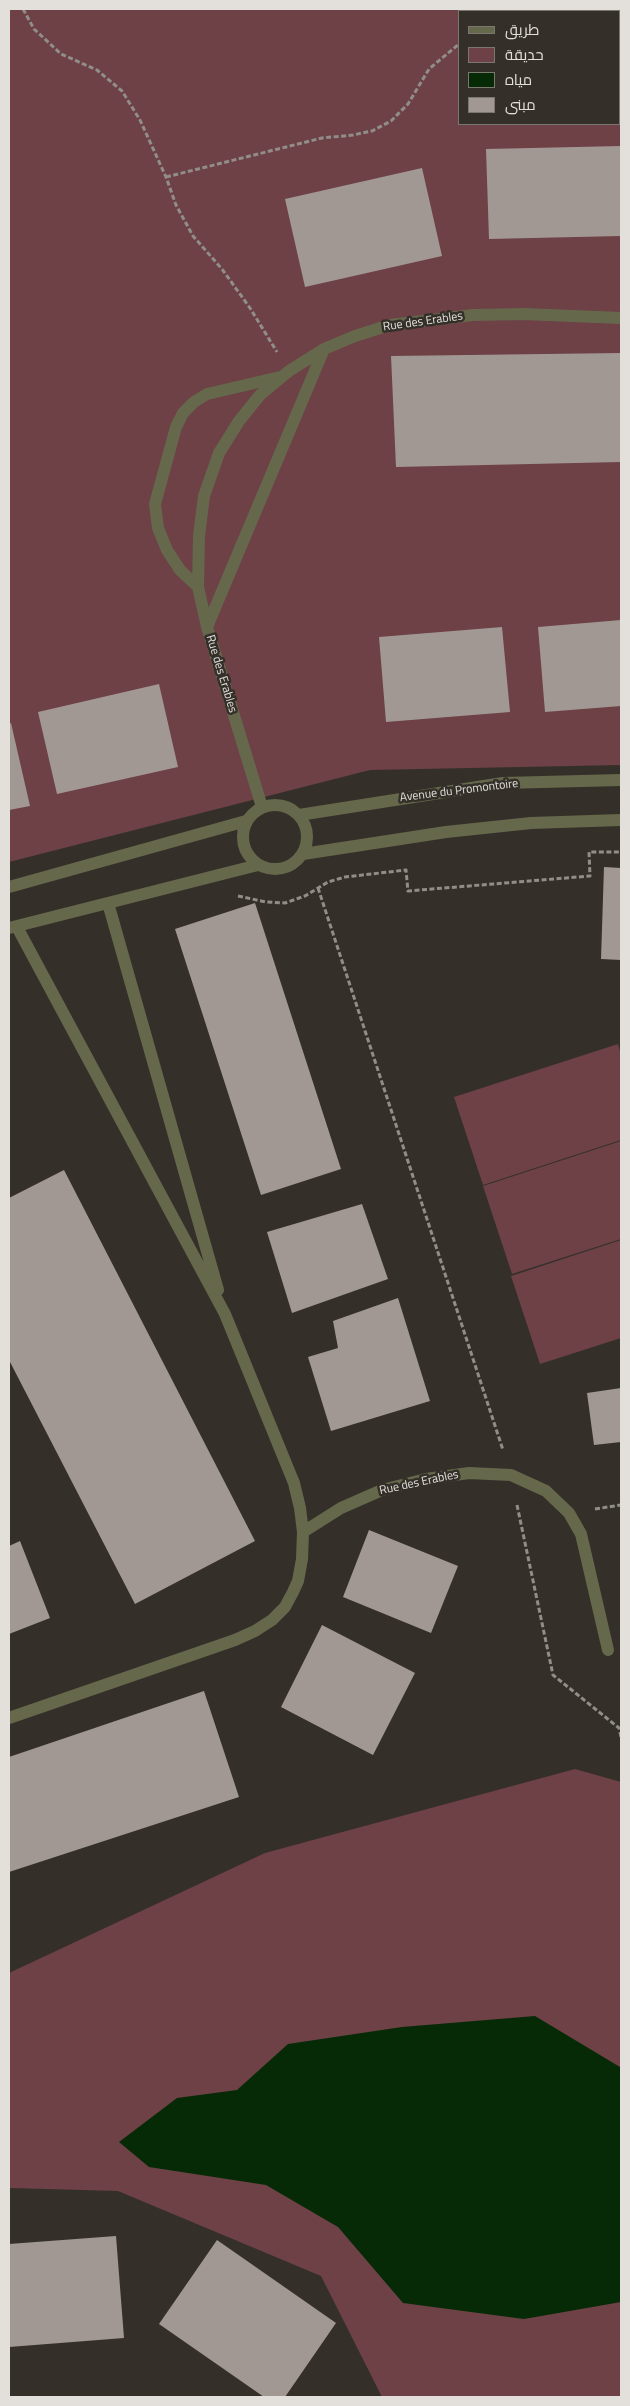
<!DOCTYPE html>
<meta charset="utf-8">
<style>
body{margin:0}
#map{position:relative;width:630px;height:2406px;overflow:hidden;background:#343029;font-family:"Titillium Web",Cairo,sans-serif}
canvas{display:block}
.frame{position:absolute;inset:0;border:10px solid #e3dfdb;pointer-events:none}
.legend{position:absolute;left:458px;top:10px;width:162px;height:115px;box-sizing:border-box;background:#343029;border:1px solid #7a7670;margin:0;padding:6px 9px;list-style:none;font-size:15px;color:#e3dfdb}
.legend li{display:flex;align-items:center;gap:10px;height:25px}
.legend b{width:25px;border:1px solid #7a7670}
</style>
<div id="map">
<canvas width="630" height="2406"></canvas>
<div class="frame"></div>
<ul class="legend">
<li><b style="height:6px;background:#66684c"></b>طريق</li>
<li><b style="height:14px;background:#6d4146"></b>حديقة</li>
<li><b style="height:14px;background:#062a05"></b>مياه</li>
<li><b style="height:14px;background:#a29893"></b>مبنى</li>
</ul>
</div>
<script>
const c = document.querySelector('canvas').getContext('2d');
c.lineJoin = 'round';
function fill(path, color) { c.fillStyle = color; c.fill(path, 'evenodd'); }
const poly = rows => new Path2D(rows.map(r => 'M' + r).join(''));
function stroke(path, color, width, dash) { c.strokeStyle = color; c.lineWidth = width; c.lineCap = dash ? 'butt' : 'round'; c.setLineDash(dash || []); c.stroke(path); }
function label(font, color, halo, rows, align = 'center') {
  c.font = font + ' "Titillium Web",sans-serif'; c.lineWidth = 5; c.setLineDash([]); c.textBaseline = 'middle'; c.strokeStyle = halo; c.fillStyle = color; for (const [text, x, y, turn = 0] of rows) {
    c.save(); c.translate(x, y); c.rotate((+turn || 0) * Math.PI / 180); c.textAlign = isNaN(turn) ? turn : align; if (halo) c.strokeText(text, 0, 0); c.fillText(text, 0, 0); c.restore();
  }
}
const green = poly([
 [9,9,621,9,621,765,370,770,9,862],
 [459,11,619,11,619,124,459,124],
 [618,1044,621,1055,621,1140,483,1185,454,1097],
 [621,1141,621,1239,512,1274,483,1186],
 [621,1240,621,1338,540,1364,511,1276],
 [575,1769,621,1782,621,2397,382,2397,321,2276,118,2191,9,2188,9,1973,265,1853]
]);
const water = poly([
 [535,2016,620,2067,621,2302,524,2319,403,2303,338,2227,266,2185,149,2167,119,2142,177,2098,237,2090,288,2044,402,2027]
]);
const building = poly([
 [621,146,621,236,489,239,486,149],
 [422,168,442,256,305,287,285,199],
 [621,353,621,462,396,467,391,356],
 [621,620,621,706,545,712,538,627],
 [502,627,510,712,386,722,379,637],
 [159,684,178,767,57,794,38,712],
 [11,723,30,806,9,810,9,724],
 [604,867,621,868,621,960,601,959],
 [255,903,341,1169,261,1195,175,929],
 [64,1170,255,1541,135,1604,9,1360,9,1198],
 [362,1204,388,1279,292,1313,267,1232],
 [398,1298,430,1401,331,1431,308,1357,338,1348,333,1321],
 [621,1388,621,1442,594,1445,587,1393],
 [369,1530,458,1566,431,1633,343,1597],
 [20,1541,50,1618,9,1634,9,1546],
 [322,1625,415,1673,373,1755,281,1707],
 [204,1691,239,1797,9,1872,9,1757],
 [116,2236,124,2338,9,2347,9,2244],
 [217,2240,336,2323,285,2397,264,2397,159,2324]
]);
const path = poly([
 [23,9,34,29,61,54,97,70,122,91,140,120,166,177,176,205,193,236,222,269,250,308,277,352],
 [502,11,505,9],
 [166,177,322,138,353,135,372,131,391,121,408,104,429,69,459,44],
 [318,888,503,1450],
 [238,896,266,902,285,903,305,896,328,882,345,877,406,870,408,891,590,876,589,852,621,852],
 [517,1505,553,1675,619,1728,621,1737],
 [595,1509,621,1505]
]);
const minor = poly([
 [198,587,180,570,167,550,158,528,155,504,176,427,183,413,194,402,207,394,280,377],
 [207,627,324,349],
 '243 837a32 32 0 1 1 64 0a32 32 0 1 1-64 0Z',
 [262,807,207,627,198,587,199,536,204,496,219,453,239,421,260,395,289,371,324,349,355,336,390,325,473,315,524,314,621,318],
 [299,815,503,783,621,780],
 [303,854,446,832,531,823,621,820],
 [9,887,246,821],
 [108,903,218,1290],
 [9,928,258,865],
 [303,1532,341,1508,382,1490,426,1479,469,1473,511,1475,546,1491,569,1513,581,1534,608,1650],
 [9,1718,235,1640,255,1631,272,1620,285,1607,293,1592,298,1581,302,1559,303,1532,300,1508,294,1483,225,1314,17,927]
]);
const streetNames = [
 ["Rue des Erables",423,322,-8],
 ["Rue des Erables",221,674,73],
 ["Avenue du Promontoire",459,791,-7],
 ["Rue des Erables",419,1483,-12]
];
fill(green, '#6d4146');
fill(water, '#062a05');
fill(building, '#a29893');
stroke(path, '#918d88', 3, [5, 2.5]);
stroke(minor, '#66684c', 12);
label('12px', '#e3dfdb', '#343029', streetNames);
</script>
